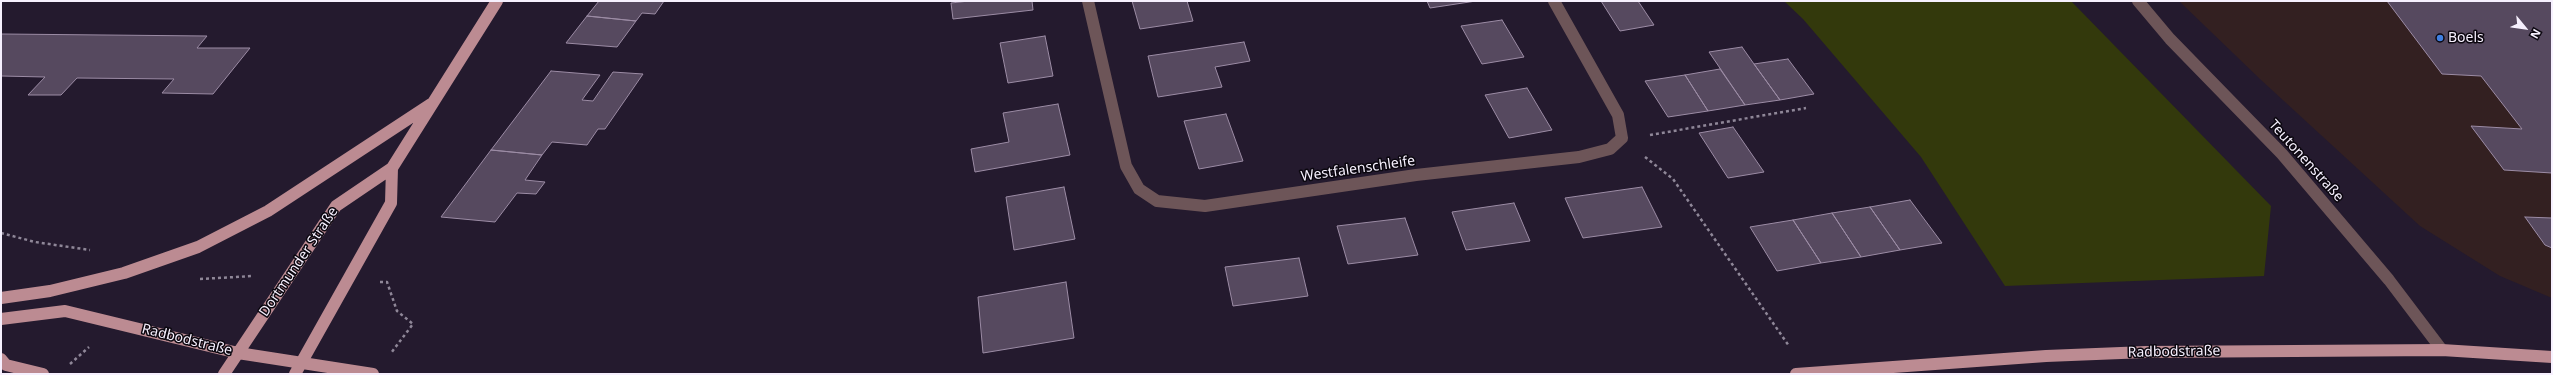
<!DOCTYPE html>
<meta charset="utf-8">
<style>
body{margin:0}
#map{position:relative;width:2553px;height:375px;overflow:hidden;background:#241a2e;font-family:"Noto Sans",sans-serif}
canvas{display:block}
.frame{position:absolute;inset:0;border:2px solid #f6f0fe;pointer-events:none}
.north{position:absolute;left:2505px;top:8px;width:40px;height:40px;-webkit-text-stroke:3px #0b070f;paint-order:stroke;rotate:119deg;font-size:11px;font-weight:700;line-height:16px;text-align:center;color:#f6f0fe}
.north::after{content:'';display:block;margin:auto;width:14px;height:18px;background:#f6f0fe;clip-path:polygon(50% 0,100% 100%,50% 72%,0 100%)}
</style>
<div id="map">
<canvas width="2553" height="375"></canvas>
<div class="frame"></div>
<div class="north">N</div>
</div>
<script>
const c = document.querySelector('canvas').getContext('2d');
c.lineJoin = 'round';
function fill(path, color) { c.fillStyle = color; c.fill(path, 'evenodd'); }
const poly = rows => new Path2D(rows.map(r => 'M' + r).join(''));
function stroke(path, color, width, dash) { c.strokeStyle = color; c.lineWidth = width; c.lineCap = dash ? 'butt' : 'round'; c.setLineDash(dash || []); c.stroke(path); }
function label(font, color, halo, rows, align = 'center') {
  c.font = font + ' "Noto Sans",sans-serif'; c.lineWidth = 3; c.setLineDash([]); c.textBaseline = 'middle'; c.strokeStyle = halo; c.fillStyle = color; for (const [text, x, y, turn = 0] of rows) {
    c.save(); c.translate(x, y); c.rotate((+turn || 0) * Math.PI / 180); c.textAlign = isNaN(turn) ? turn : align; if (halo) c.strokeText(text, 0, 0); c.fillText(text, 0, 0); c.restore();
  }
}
const industrial = poly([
 [2179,1,2552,1,2552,298,2500,276,2420,226,2260,79]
]);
const green = poly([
 [1784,1,2071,1,2271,206,2264,276,2005,286,1921,157,1803,19]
]);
const building = poly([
 [599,1,664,1,655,14,642,13,636,21,587,16,599,1],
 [969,1,1032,1,1033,10,953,19,951,3,969,1],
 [1132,1,1187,1,1193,21,1140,29,1132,1],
 [1427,1,1476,1,1430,8,1427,1],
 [1601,1,1638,1,1654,25,1620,31,1601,1],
 [2387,1,2552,1,2552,173,2504,170,2471,126,2522,129,2481,76,2442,74,2387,1],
 [587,16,636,21,617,47,566,43,587,16],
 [1502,20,1524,57,1482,64,1461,26,1502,20],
 [1,34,207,36,197,48,250,48,213,94,162,93,174,79,77,78,61,95,28,95,45,77,1,76,1,34],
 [1045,36,1053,76,1008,83,1000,43,1045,36],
 [1244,42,1250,61,1215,67,1222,87,1158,97,1148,56,1244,42],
 [1742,47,1754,64,1780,100,1745,105,1709,52,1742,47],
 [1788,59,1814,94,1780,100,1754,64,1788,59],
 [1720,69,1745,105,1708,111,1685,75,1720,69],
 [551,71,600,75,582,100,593,101,613,72,643,74,605,129,598,129,587,145,552,142,542,155,491,150,551,71],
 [1685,75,1708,111,1668,117,1645,81,1685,75],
 [1527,88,1552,130,1509,138,1485,95,1527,88],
 [1058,104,1070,155,975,172,971,149,1009,142,1003,113,1058,104],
 [1226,114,1243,161,1199,169,1184,121,1226,114],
 [1733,127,1764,172,1728,178,1699,133,1733,127],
 [491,150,542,155,525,180,545,182,536,194,517,193,495,222,441,217,491,150],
 [1064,187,1075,239,1014,250,1006,197,1064,187],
 [1642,187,1662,227,1583,238,1565,198,1642,187],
 [1910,200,1942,243,1900,250,1870,207,1910,200],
 [1514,203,1530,241,1466,250,1452,212,1514,203],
 [1870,207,1900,250,1861,257,1832,213,1870,207],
 [1832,213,1861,257,1821,263,1793,220,1832,213],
 [2525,217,2552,218,2552,248,2545,245,2525,217],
 [1405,218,1418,255,1348,264,1337,226,1405,218],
 [1793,220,1821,263,1777,271,1750,227,1793,220],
 [1299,258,1308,296,1233,306,1225,267,1299,258],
 [1066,282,1074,338,983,353,978,297,1066,282]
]);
const path = poly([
 [1650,135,1806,108],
 [1645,157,1673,179,1789,346],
 [1,233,35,242,90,250],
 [200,279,253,276],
 [380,282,387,282,397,311,413,324,391,353],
 [70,364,89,347]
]);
const minor = poly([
 [1088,1,1126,166,1139,189,1157,201,1205,206,1416,175,1579,157,1610,149,1622,138,1618,115,1554,1],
 [2138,1,2170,39,2282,154,2389,280,2442,350]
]);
const major = poly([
 [1,298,50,291,124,273,198,247,268,211,431,104],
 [1,319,65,311,238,353,373,374],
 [1,359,6,365,43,374],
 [224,374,336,206,392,168,497,1],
 [295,374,391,203,392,168],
 [1796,374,2046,356,2146,352,2442,350,2552,357]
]);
const markers = [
 [2440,38,4,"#3f7fe0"]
];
const poiNames = [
 ["Boels",2448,38]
];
const streetNames = [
 ["Teutonenstraße",2306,161,48],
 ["Westfalenschleife",1358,169,-8],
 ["Dortmunder Straße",299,262,-56],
 ["Radbodstraße",187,340,14],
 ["Radbodstraße",2174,352,-1]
];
fill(industrial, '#332021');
fill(green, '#33390c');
fill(building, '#56495f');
stroke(building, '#9c8ca5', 1);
stroke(path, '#8f8798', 2.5, [3, 3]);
stroke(minor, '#6d5558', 12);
stroke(major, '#bc8b92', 12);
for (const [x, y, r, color] of markers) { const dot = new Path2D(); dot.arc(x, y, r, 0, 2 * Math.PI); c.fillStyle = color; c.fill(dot); stroke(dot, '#0b070f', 1.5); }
label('14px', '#f6f0fe', '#0b070f', poiNames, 'left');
label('14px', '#f6f0fe', '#0b070f', streetNames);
</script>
